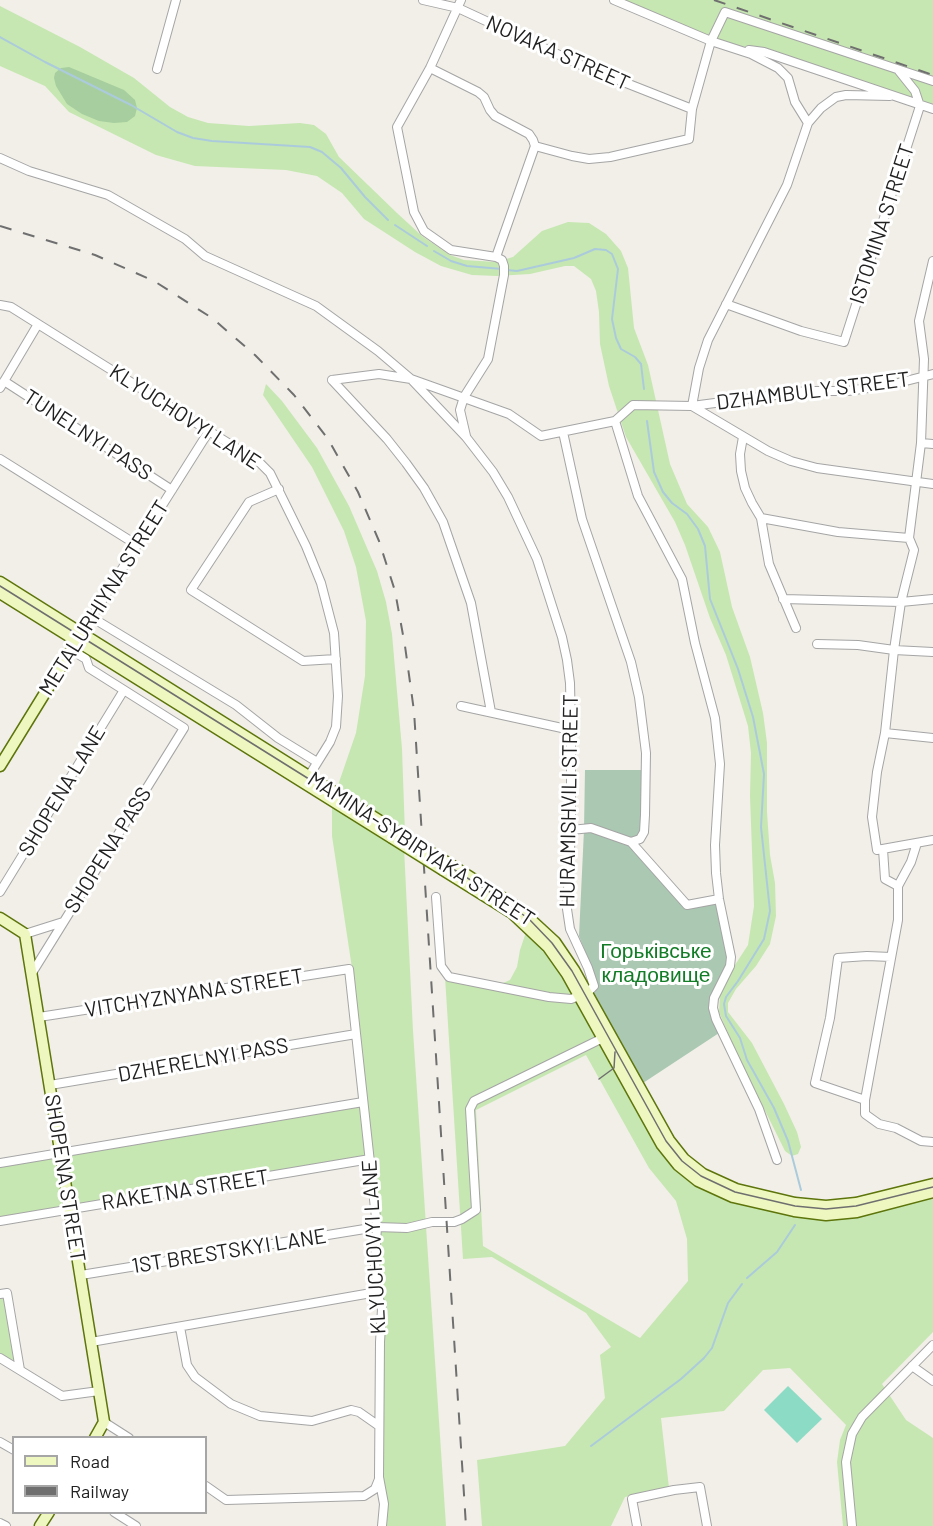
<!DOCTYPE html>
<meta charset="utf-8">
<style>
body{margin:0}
#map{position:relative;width:933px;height:1526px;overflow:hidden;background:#f1efe8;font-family:Barlow,sans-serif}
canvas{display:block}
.legend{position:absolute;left:12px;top:1436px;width:195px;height:78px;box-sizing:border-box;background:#fff;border:2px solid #a6a6a6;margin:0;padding:8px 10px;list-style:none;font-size:18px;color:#212121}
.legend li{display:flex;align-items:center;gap:12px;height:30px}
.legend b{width:30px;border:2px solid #a6a6a6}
</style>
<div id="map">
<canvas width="933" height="1526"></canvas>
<ul class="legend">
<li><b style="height:8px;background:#eef7c0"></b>Road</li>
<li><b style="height:8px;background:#6f6f6f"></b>Railway</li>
</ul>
</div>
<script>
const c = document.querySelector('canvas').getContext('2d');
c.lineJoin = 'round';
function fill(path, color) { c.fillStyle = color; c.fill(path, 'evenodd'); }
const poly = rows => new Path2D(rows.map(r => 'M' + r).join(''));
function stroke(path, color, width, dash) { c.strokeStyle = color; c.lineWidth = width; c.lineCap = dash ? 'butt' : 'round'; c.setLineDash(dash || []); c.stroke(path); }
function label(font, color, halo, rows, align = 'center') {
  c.font = font + ' Barlow,sans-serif'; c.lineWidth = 6; c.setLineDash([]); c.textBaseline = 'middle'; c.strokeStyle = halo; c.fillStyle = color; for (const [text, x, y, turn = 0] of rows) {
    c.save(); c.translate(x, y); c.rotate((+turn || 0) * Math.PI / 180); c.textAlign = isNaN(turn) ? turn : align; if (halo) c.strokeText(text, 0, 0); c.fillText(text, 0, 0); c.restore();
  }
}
const grass = poly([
 [622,0,933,0,933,106,765,49,736,46,711,38],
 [0,6,80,47,134,78,170,107,188,117,208,123,249,126,300,123,314,125,326,134,339,157,397,213,422,236,450,255,464,260,496,262,513,257,542,231,568,222,589,223,606,234,621,251,628,268,634,328,648,365,670,464,687,504,708,527,720,552,732,607,750,657,763,713,767,743,767,812,770,855,775,883,776,916,770,944,756,966,736,989,728,1003,728,1012,752,1043,784,1104,797,1132,801,1147,798,1154,792,1156,785,1151,736,1052,719,1012,720,995,733,968,748,945,754,906,750,796,751,753,748,726,726,655,710,618,685,545,675,522,626,437,609,386,600,344,599,312,596,291,591,279,574,266,565,266,530,274,497,276,472,275,441,266,415,252,364,219,342,193,317,176,286,170,195,166,156,155,69,112,45,86,0,66],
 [266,384,282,401,317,448,349,506,377,571,386,602,392,634,402,749,405,834,336,791,356,733,365,676,366,621,356,567,344,531,312,467,263,395],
 [332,803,404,848,413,1031,446,1526,385,1526,382,1477,380,1292,372,1156,0,1217,0,1165,65,1156,366,1104,352,968,332,836],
 [527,929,546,949,667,1157,793,1214,933,1195,933,1332,882,1384,906,1420,933,1438,933,1526,843,1526,837,1462,840,1440,846,1425,790,1368,763,1370,724,1411,661,1418,669,1488,625,1497,611,1526,482,1526,477,1460,565,1446,605,1398,600,1355,611,1347,586,1313,492,1257,463,1259,445,977,501,984,510,980,517,967,520,950],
 [586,1055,649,1168,676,1201,687,1239,688,1281,640,1338,483,1246,476,1110],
 [4,1297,16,1363,0,1354,0,1298]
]);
const forest = poly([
 [69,67,124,90,135,100,137,108,135,116,127,122,114,123,99,121,82,114,67,104,56,86,54,78,55,73,61,68]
]);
const cemetery = poly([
 [585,770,644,770,641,831,638,837,631,839,682,905,717,902,728,949,727,965,712,997,719,1033,643,1083,591,989,595,976,579,936,584,830]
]);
const pitch = poly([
 [788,1386,822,1419,797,1443,764,1410]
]);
const stream = poly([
 [0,37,45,62,131,105,177,132,193,138,212,141,310,147,322,152,341,168,365,197,388,220],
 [395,225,427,246],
 [434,251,451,261,467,266,502,269],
 [507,270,517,271,574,258,595,249,606,250,612,254,618,269,612,319,616,338,621,349,635,357,641,364,644,389],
 [647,421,654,472,663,492,672,503,687,514,698,529,705,546,710,599,738,669,753,717,764,774,761,827,770,911,764,939,738,981,726,997,724,1004,726,1016,740,1038,747,1060,774,1108,788,1141,801,1190],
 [747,1278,777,1252,795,1225],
 [591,1446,681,1379,704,1358,712,1348,728,1303,742,1284]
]);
const street = poly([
 [423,0,458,8,583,66,692,109],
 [461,0,430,68,397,127,414,212,424,231,451,250,496,257],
 [614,0,711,41,751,54,778,68,788,78,795,102,808,123],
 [749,50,764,52,933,109],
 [430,68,478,92,484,97,490,110,495,116,529,134,533,140,535,146],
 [157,69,176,0],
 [535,146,572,156,589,159,610,157,689,139,692,109,711,41,725,12,933,81],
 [0,158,29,171,108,195,185,239,205,256,316,306,378,351,411,379,466,437,493,472,508,497,537,559,562,637,567,660,570,683,571,730,571,830,567,909,570,929,588,968,594,986,587,993,571,999,549,997,449,977,441,966,436,897],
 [496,257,535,146],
 [933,261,919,321,924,359,921,443,909,538,914,550,901,602,894,650,885,733,877,772,872,817,877,850,933,840],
 [726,304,801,331,844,342,920,106,915,91,899,71],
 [0,305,11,307,38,324,260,463,270,473,306,546,321,583,334,633,338,696,336,727,330,742,307,779],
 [332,380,387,439,406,463,424,488,443,522,471,603,491,712],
 [332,380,379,374,411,379,509,414,541,436,615,421],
 [4,381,172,490],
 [0,388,38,324],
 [692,406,699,368,708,340,787,185,808,123,821,108,836,97,846,95,890,96],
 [692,406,768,451,791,461,817,468,933,484],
 [615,421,638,496,682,579,695,643,715,718,720,764,715,845,716,873,719,899,731,957,730,966,714,998,713,1008,716,1019,759,1109,777,1160],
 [615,421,633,405,692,406,806,391,848,391,894,384,933,374],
 [563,432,582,519,631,662,639,697,646,753,645,815,644,832,640,839,631,842],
 [466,436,460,410,464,397,488,359,504,275,504,266,502,260,496,257],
 [743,437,740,454,741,471,745,488,752,503,761,518,769,564,796,628],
 [921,443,933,444],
 [0,459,137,545],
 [279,489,249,502,191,590,303,661,336,659],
 [761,518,838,532,909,538],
 [783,599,901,602,933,599],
 [91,617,236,705,278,738,317,762],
 [81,634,209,431],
 [817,644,858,645,894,650,933,652],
 [461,706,571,730],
 [885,733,933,738],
 [571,830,591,828,631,842,687,905,719,899],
 [917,843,911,862,898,886,898,920,865,1100,865,1114,879,1124,896,1128,921,1141,933,1142],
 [883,849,885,879,898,886],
 [0,892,124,690],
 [25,934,63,922],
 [32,973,184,728,89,668,86,659,71,650],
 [39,1017,349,969,377,1227,375,1261,377,1292,382,1309,380,1342,379,1477,384,1504,382,1526],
 [50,1085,356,1034],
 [865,1100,815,1083,830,1018,838,958,867,956,891,957],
 [0,1163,363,1102],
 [0,1221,370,1159],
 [81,1275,377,1227,407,1228,432,1222,454,1222,462,1219,476,1210,470,1109,474,1101,607,1036],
 [0,1294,7,1293,20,1370],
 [180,1327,187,1365,195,1377,231,1404,260,1416,312,1421,351,1410,359,1412,379,1426],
 [91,1342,377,1292],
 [0,1358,62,1396,99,1391],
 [912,1366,933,1381],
 [104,1422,129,1438],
 [0,1442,14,1450],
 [206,1486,226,1500,364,1496,375,1489,379,1479],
 [114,1512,136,1526],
 [0,1523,6,1526],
 [637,1526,632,1499,674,1490,700,1487,707,1526],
 [852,1526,846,1462,852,1434,862,1417,933,1345]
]);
const secondary = poly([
 [0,582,396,831],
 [0,593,392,838],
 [0,766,80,636],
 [448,863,517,907,555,942,574,970,669,1140,684,1159,703,1174,736,1189,795,1203,826,1206,856,1203,933,1184],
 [443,870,512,913,548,947,567,974,662,1145,678,1165,698,1181,733,1197,794,1211,826,1215,857,1212,933,1192],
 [0,918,25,934,104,1422,95,1438],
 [40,1526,49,1512]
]);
const tram = poly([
 [0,586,501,899,529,919,552,943,572,971,666,1141,682,1161,701,1176,735,1192,795,1206,826,1209,856,1206,933,1187],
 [599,1079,614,1068,615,1052]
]);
const rail = poly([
 [714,0,933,75],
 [0,226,95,255,154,281,212,318,255,355,294,395,328,439,358,492,379,541,395,591,405,646,414,711,466,1526]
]);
const secondaryBridge = poly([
 [396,831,448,863],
 [392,838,443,870]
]);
const streetNames = [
 ["NOVAKA STREET",558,53,24],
 ["ISTOMINA STREET",882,224,-72],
 ["DZHAMBULY STREET",813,391,-7],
 ["KLYUCHOVYI LANE",185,417,33],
 ["TUNELNYI PASS",88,435,33],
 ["METALURHIYNA STREET",104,598,-58],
 ["SHOPENA LANE",62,791,-59],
 ["HURAMISHVILI STREET",569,801,-89],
 ["MAMINA-SYBIRYAKA STREET",421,849,33],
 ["SHOPENA PASS",108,850,-58],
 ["VITCHYZNYANA STREET",194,993,-9],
 ["DZHERELNYI PASS",203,1060,-10],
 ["SHOPENA STREET",65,1178,81],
 ["RAKETNA STREET",185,1190,-9],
 ["KLYUCHOVYI LANE",374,1247,-93],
 ["1ST BRESTSKYI LANE",229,1251,-9]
];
const parkNames = [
 ["Горьківське",656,951],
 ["кладовище",656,975]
];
fill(grass, '#c6e7b1');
fill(forest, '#a7ce9f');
fill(cemetery, '#aac8b2');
fill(pitch, '#8bdbc5');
stroke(stream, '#abcbdc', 2);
stroke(street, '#a5a5a5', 10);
stroke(secondary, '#5d750b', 13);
stroke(street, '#fff', 8);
stroke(secondary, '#eef7c0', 10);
stroke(tram, '#6f6f6f', 1.5);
stroke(rail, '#6f6f6f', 2, [12, 12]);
stroke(secondaryBridge, '#5d750b', 13, []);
stroke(secondaryBridge, '#eef7c0', 10);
label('21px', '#212121', '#fff', streetNames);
label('21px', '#127c26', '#fff', parkNames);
</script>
